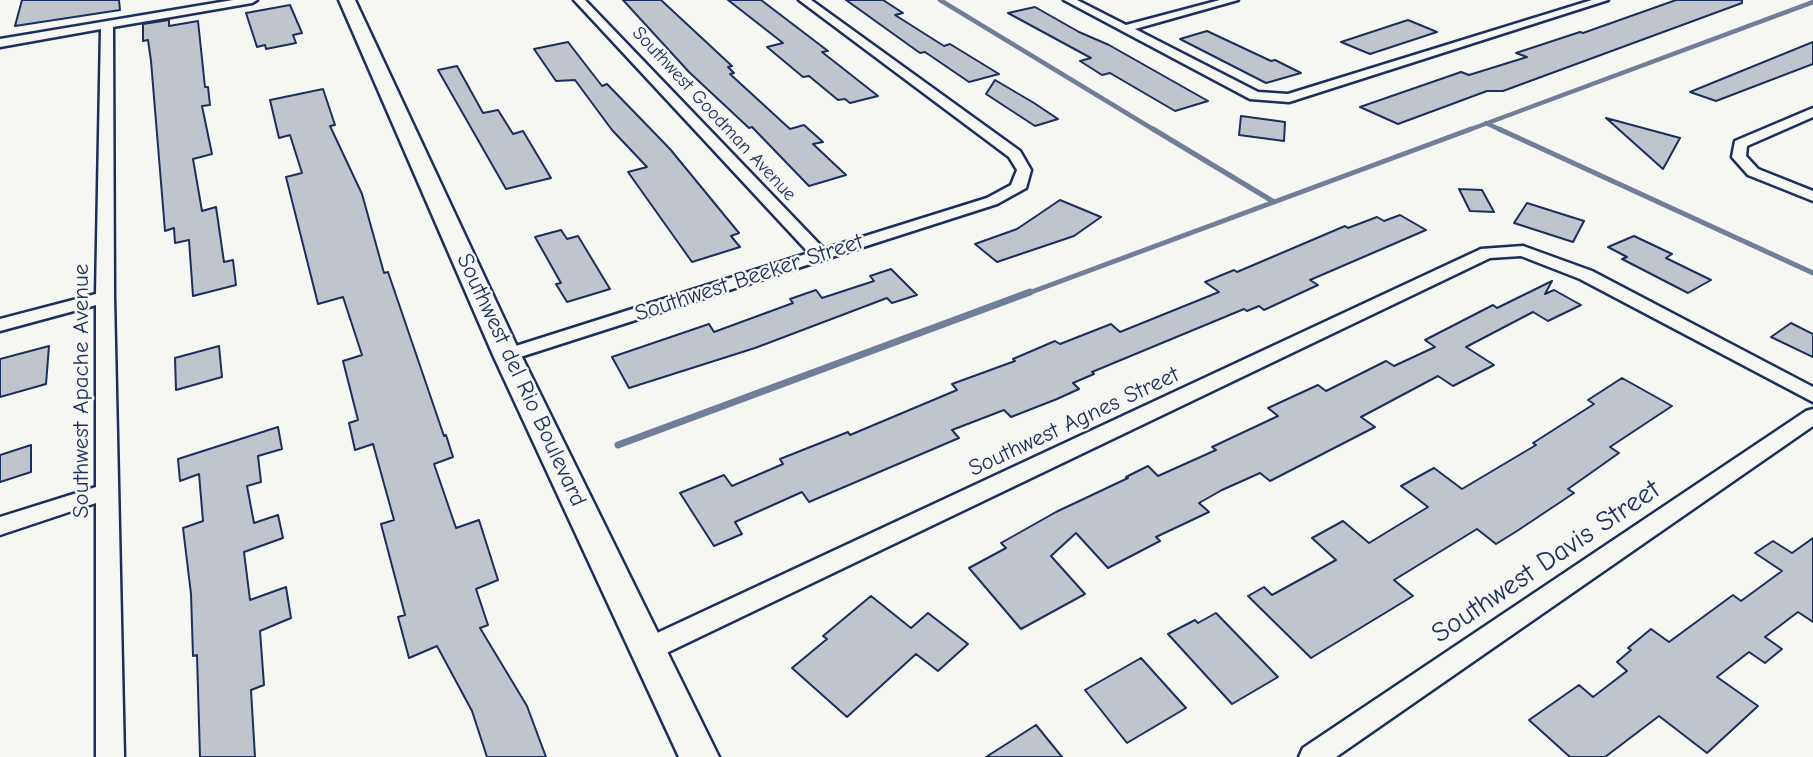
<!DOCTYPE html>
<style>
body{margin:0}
canvas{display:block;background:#f6f6f2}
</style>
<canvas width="1813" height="757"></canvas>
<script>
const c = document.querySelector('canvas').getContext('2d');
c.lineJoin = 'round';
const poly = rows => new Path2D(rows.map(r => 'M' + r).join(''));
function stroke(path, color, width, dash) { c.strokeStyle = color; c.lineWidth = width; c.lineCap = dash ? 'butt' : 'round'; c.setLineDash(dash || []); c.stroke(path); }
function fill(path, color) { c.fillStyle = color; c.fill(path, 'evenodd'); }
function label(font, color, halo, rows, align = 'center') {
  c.font = font + ' "Comic Neue",sans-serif'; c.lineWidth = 5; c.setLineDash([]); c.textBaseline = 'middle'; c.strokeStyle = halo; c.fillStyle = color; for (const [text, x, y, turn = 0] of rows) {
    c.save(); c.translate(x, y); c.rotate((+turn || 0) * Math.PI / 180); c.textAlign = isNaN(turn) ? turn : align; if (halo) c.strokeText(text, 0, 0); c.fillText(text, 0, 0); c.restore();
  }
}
const streamFar2 = poly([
 [940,0,1156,131],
 [1486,123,1503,131],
 [1466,131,1813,2]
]);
const streamFar1 = poly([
 [1153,129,1274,202],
 [1499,129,1813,273],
 [1026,294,1471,129]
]);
const stream = poly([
 [618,445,1030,292]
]);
const building = poly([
 [22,0,119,0,120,10,15,26,22,0],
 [623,0,661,0,732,66,728,67,734,73,730,74,790,129,804,125,823,142,813,144,846,175,809,186,752,127,749,128,689,72,623,0],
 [728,0,761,0,828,51,822,52,878,96,850,103,845,99,838,100,809,76,803,77,767,47,783,43,728,0],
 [846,0,883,0,903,13,895,15,944,46,950,44,999,74,969,82,925,52,920,53,846,0],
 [1676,0,1742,0,1742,3,1503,91,1487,91,1398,124,1360,107,1461,72,1469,75,1527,57,1516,53,1580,32,1583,33,1676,0],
 [290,5,302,33,293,35,296,43,266,49,265,45,257,47,246,13,290,5],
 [1035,7,1079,32,1109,45,1208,101,1175,111,1110,73,1102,75,1080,61,1091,58,1008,13,1035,7],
 [169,20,169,26,198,21,205,87,208,87,210,105,202,106,212,154,193,159,202,211,216,207,224,262,233,260,236,285,193,296,189,240,175,243,174,228,165,231,151,61,148,40,143,41,143,24,169,20],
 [1408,20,1437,32,1370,54,1341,42,1408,20],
 [1207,31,1271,61,1275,60,1301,73,1266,83,1180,39,1207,31],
 [568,42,602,86,607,84,670,149,739,233,731,236,740,247,692,262,628,172,647,167,612,130,575,80,556,81,534,49,568,42],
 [1813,42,1813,64,1716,101,1690,92,1813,42],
 [457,66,483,113,498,110,513,134,523,131,551,178,506,189,438,70,457,66],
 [995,80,1034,103,1058,119,1035,126,986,94,995,80],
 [323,89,335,125,330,126,362,194,384,273,388,272,444,436,446,435,453,457,434,464,456,528,479,520,498,580,476,589,488,625,480,628,527,706,546,757,487,757,472,711,437,646,409,658,398,617,405,615,381,524,394,520,373,444,355,450,349,423,358,420,343,361,362,355,343,297,318,304,286,177,302,173,290,135,279,138,270,100,323,89],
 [1241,116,1285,122,1284,141,1239,135,1241,116],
 [1606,118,1680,138,1663,169,1606,118],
 [1459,189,1482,190,1494,212,1470,211,1459,189],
 [1060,200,1101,217,1074,236,997,262,975,244,1017,229,1060,200],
 [1527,203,1584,221,1573,242,1514,223,1527,203],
 [1400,215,1426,230,1310,280,1318,285,1264,310,1259,306,1247,311,1244,309,1092,372,1094,374,1073,383,1079,389,1057,399,1011,417,1004,410,952,430,959,438,809,502,802,492,735,522,742,534,714,546,680,493,724,475,732,486,783,464,780,459,848,432,850,435,957,390,952,384,1015,361,1013,359,1055,341,1060,344,1111,324,1120,332,1219,292,1205,282,1234,270,1237,272,1345,226,1348,228,1377,217,1384,221,1400,215],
 [561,230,567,239,578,236,610,289,567,302,556,284,561,283,535,237,561,230],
 [1634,236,1672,254,1666,258,1711,280,1688,293,1622,259,1627,257,1608,247,1634,236],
 [891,269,917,295,892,303,887,298,755,348,629,388,612,357,709,324,714,332,793,303,790,299,816,290,822,298,874,281,870,276,891,269],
 [1552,281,1545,294,1554,290,1581,305,1548,321,1533,312,1466,347,1494,365,1453,386,1438,376,1361,417,1375,427,1270,481,1260,473,1222,490,1199,503,1209,512,1156,537,1160,541,1108,568,1076,533,1051,556,1085,594,1021,629,969,568,1006,548,1001,543,1056,512,1128,478,1126,477,1148,466,1158,476,1216,450,1212,447,1278,416,1268,408,1318,385,1326,391,1386,361,1394,366,1435,347,1425,340,1493,305,1497,308,1552,281],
 [1791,323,1813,334,1813,357,1771,337,1791,323],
 [49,346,46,384,0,397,0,359,49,346],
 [219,346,222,377,176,390,175,358,219,346],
 [1622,378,1672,406,1610,447,1619,453,1568,489,1574,493,1517,531,1496,544,1477,529,1394,580,1413,596,1311,658,1248,596,1264,587,1272,595,1336,560,1312,538,1343,521,1369,543,1428,507,1401,486,1434,468,1462,489,1536,445,1533,443,1594,404,1588,400,1622,378],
 [278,427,282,449,258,456,261,482,247,486,254,523,278,515,283,538,244,552,250,600,286,587,291,618,260,631,264,685,251,690,255,757,200,757,197,655,193,656,191,594,183,528,203,521,199,474,180,481,178,459,278,427],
 [31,445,31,472,0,482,0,455,31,445],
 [1813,538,1813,622,1798,612,1765,637,1782,649,1765,663,1749,652,1717,677,1758,706,1707,753,1659,716,1605,757,1570,757,1529,720,1579,685,1593,697,1627,671,1617,662,1631,650,1628,648,1651,629,1669,642,1733,595,1741,601,1782,571,1755,553,1773,541,1792,553,1813,538],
 [871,596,911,628,928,613,968,644,938,671,916,654,847,717,792,668,827,639,823,636,871,596],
 [1216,613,1278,677,1232,704,1168,634,1195,620,1198,623,1216,613],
 [1141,658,1186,708,1127,743,1085,690,1141,658],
 [1036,725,1062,757,986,757,1036,725]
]);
const street = poly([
 [233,0,257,0,252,3,113,27,114,297,124,757,96,757,96,503,0,535,0,517,96,487,96,305,0,331,0,319,96,294,101,29,0,47,0,39,233,0],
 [574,0,585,0,824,249,987,198,1011,185,1017,170,1009,157,799,0,811,0,1020,151,1031,170,1026,188,997,204,514,359,500,359,498,355,500,351,809,253,574,0],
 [1064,0,1077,0,1126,25,1220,0,1238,0,1135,29,1258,92,1288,94,1592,0,1608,0,1289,102,1250,99,1064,0],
 [1813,108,1813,117,1747,146,1746,156,1758,169,1813,191,1813,201,1748,175,1732,157,1735,141,1813,108],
 [1523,246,1592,271,1813,387,1813,402,1580,279,1521,256,1490,258,658,657,649,660,640,657,636,649,640,641,1481,249,1523,246],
 [1813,409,1813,426,1336,757,1299,757,1303,748,1806,411,1813,409]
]);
const secondary = poly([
 [339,0,355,0,521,355,719,757,679,757,493,355,339,0]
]);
const farStreetnames = [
 ["Southwest Goodman Avenue",714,114,47]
];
const streetNames = [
 ["Southwest Beeker Street",749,278,-18],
 ["Southwest del Rio Boulevard",521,380,65],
 ["Southwest Apache Avenue",81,391,-90],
 ["Southwest Agnes Street",1074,422,-25]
];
const nearStreetnames = [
 ["Southwest Davis Street",1546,562,-34]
];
stroke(streamFar2, '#717e99', 4.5);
stroke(streamFar1, '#717e99', 5);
stroke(stream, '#717e99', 7);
fill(building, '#c0c4cd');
stroke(building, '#1b2f5e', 2);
stroke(street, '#1b2f5e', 5);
stroke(secondary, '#1b2f5e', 5);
fill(street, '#f6f6f2');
fill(secondary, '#f6f6f2');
label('19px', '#1b2f5e', '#f6f6f2', farStreetnames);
label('23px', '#1b2f5e', '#f6f6f2', streetNames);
label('28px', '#1b2f5e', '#f6f6f2', nearStreetnames);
</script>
